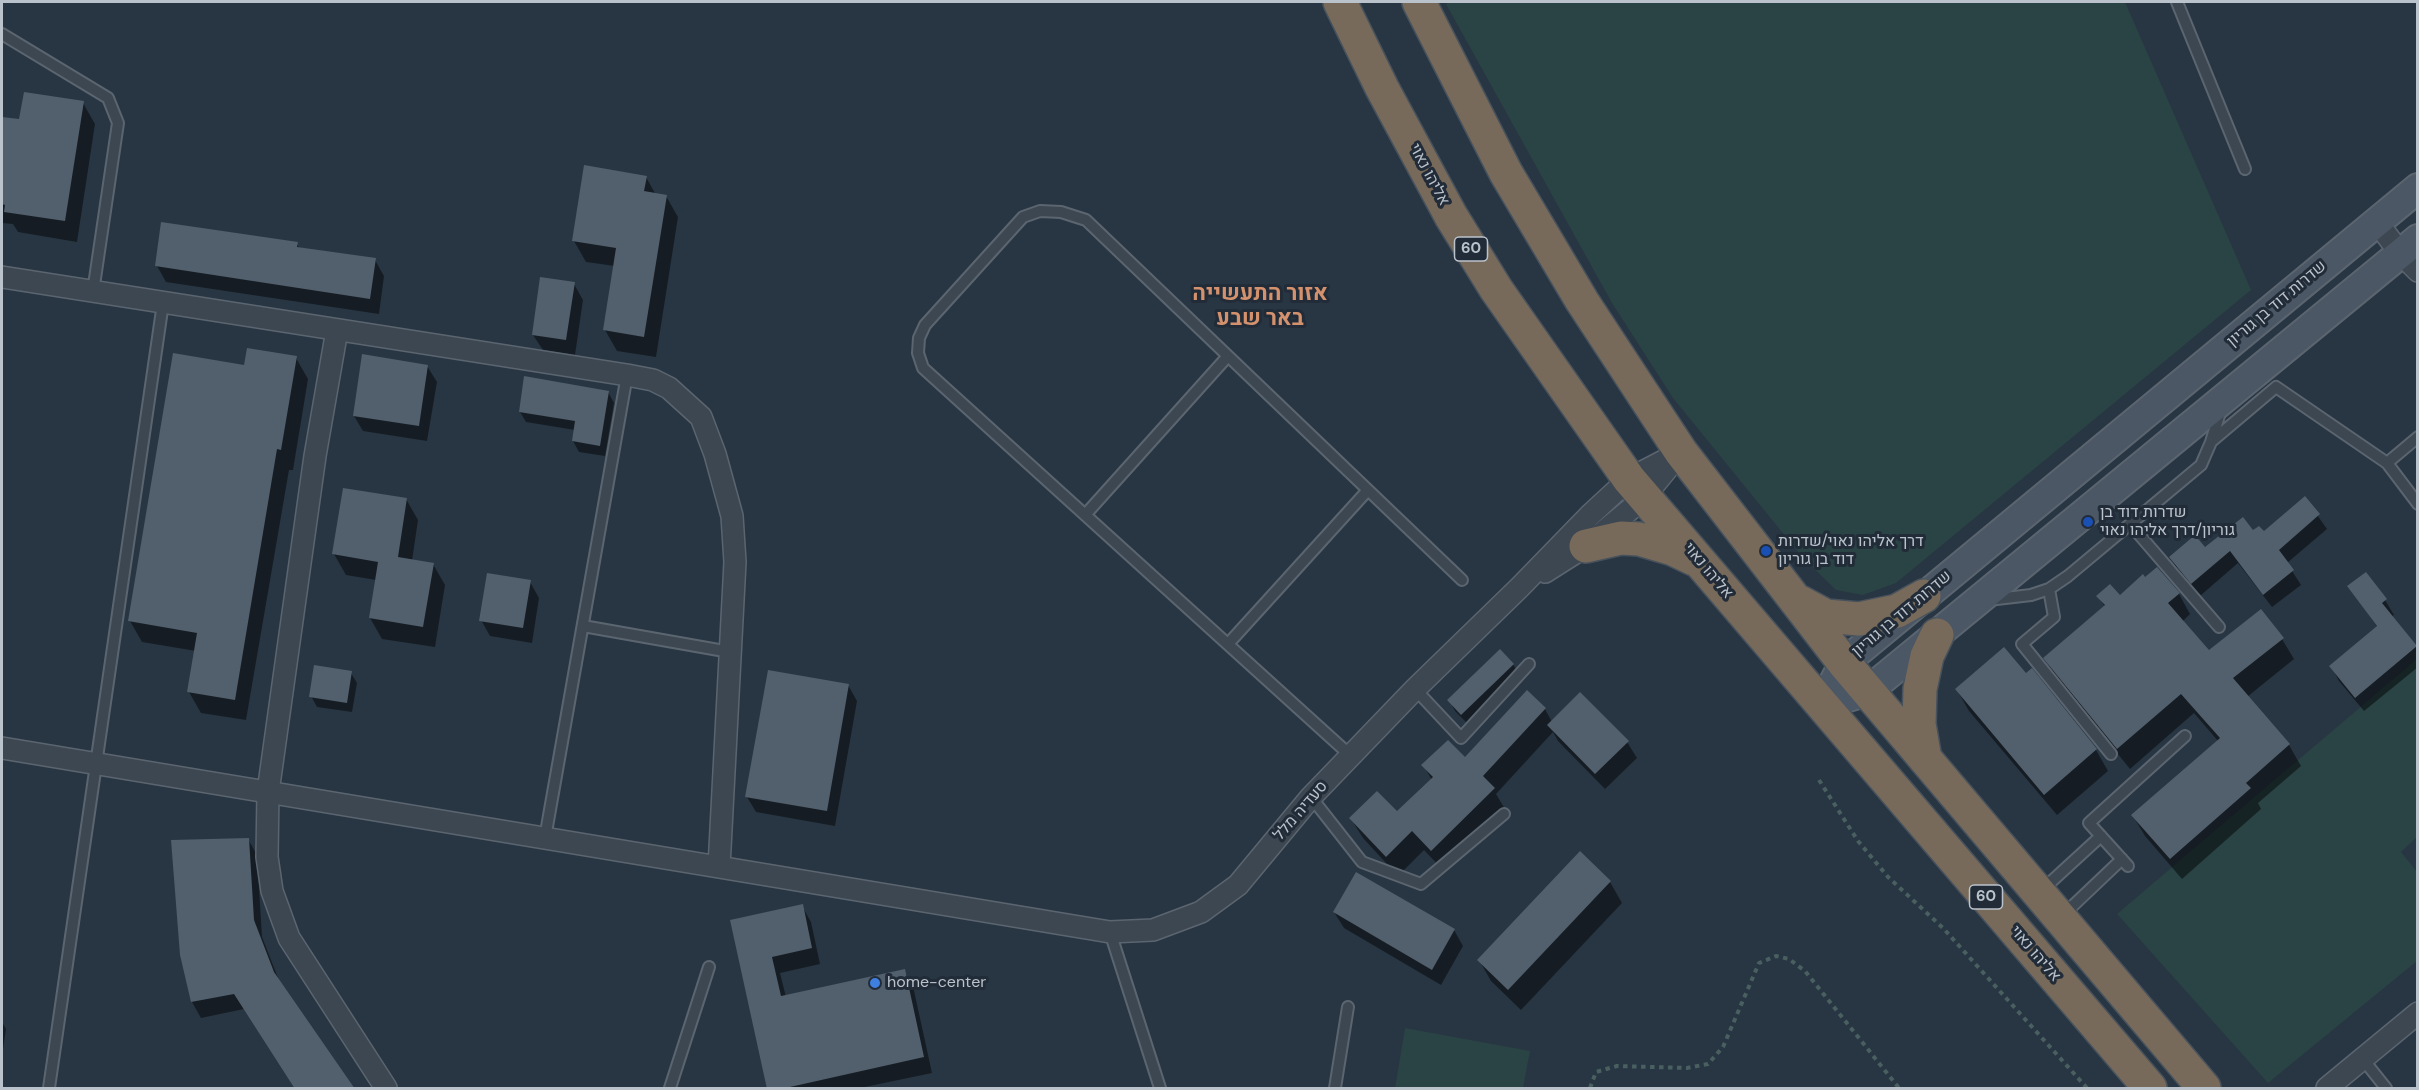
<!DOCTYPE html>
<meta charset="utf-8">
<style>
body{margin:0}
#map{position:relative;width:2419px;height:1090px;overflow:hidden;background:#283643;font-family:"DM Sans",sans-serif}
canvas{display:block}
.frame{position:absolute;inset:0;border:3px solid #bac2cc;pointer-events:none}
</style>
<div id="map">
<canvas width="2419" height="1090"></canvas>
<div class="frame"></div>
</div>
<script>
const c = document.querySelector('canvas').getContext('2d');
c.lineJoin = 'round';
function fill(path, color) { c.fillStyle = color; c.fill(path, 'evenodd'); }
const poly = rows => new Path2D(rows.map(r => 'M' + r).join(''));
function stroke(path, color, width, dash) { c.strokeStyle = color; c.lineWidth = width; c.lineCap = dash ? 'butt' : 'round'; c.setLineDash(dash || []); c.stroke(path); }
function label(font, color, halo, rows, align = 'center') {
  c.font = font + ' "DM Sans",Heebo,sans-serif'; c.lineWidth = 6; c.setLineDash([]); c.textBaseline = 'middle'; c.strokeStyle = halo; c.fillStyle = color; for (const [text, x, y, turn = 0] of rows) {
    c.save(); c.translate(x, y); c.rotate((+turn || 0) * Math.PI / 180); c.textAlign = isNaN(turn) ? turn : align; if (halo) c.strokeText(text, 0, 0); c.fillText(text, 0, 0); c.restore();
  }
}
const green = poly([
 [1450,2,2125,2,2251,290,1896,583,1863,595,1836,590,1803,558,1673,398,1612,303,1446,4],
 [2417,659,2417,837,2401,852,2417,872,2417,961,2268,1083,2117,914],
 [1405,1028,1530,1051,1523,1088,1395,1088]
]);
const shadow = poly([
 [83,103,95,124,77,242,18,232,13,224,2,223,2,118,20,121],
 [646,177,656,195,666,196,678,217,656,357,617,351,605,330,615,266,586,262,574,241],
 [297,244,299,248,375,260,384,276,379,314,166,282,157,266],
 [574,284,583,300,575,355,543,350,533,335],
 [296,358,308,379,293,470,289,470,246,720,201,713,189,692,196,651,142,642,130,621,246,366],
 [427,366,437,382,427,441,363,431,354,416],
 [608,392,614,403,605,456,579,452,573,441,575,430,526,422,520,412],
 [2305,498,2327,529,2287,563,2301,585,2272,607,2238,563,2200,596,2178,571,2171,558,2253,532,2264,533],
 [406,499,418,520,412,561,433,564,445,585,435,647,382,639,370,618,376,580,346,575,334,554],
 [2157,569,2179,594,2190,614,2182,622,2208,652,2282,639,2294,659,2247,697,2289,745,2301,766,2258,803,2261,809,2182,879,2145,836,2133,816,2218,741,2194,713,2130,769,2057,679,2045,659,2105,607,2098,596,2119,597],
 [530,582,539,598,532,643,490,636,481,620],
 [2349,586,2385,600,2394,615,2392,616,2418,649,2418,667,2364,711,2339,681,2331,666,2378,628],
 [1513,664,1519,675,1468,724,1455,711,1449,700],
 [2032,670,2096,750,2108,771,2057,815,1969,711,1957,690,2026,675],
 [351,673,357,683,352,712,317,707,311,696],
 [848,685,857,701,835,826,756,812,747,797],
 [1545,709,1552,722,1627,742,1637,758,1605,789,1558,741,1553,732,1496,794,1505,809,1443,870,1424,850,1398,876,1363,838,1351,819,1397,814,1432,780,1423,765,1465,760],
 [248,839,257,855,262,937,280,983,244,1009,201,1018,192,1002,181,955],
 [1610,882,1622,903,1521,1010,1491,981,1479,960],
 [802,906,811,922,820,964,780,973,786,997,904,971,913,986,932,1073,860,1088,769,1088,732,921],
 [1334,912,1454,930,1463,946,1441,985,1344,928],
 [2,1022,6,1029,2,1056]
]);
const building = poly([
 [24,92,84,101,65,221,4,212,5,205,2,204,2,117,19,119],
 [584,165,647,176,644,191,667,195,644,337,603,330,616,248,572,241],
 [161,222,298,242,297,247,376,258,370,299,155,266],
 [540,277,575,282,566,340,532,335],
 [247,348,297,356,281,450,277,449,235,700,187,692,197,633,128,621,173,353,244,365],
 [362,354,428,365,419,426,353,416],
 [524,376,609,391,600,446,572,441,575,421,519,412],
 [343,488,407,498,398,557,434,563,423,627,369,618,378,562,332,554],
 [2305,496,2320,514,2279,550,2294,570,2263,595,2230,551,2191,584,2169,557,2195,535,2205,547,2243,517,2253,530,2259,526,2264,531],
 [2157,567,2180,593,2168,603,2209,650,2261,609,2284,638,2233,678,2290,744,2246,783,2251,788,2170,859,2131,815,2220,738,2181,694,2117,749,2043,658,2105,605,2096,596,2110,584,2120,595,2143,574,2145,577],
 [2366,572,2387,599,2382,603,2417,646,2355,698,2329,666,2377,626,2347,586],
 [487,573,531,580,523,628,479,621],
 [2004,647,2026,673,2032,668,2097,749,2044,795,1955,689],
 [1500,649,1514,664,1461,715,1447,700],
 [314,665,352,671,347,703,309,697],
 [768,670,849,684,827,811,745,797],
 [1527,690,1546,708,1483,776,1495,788,1431,851,1412,831,1386,857,1349,818,1377,791,1397,811,1433,777,1421,765,1448,740,1465,757],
 [1580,692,1629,741,1595,774,1547,725],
 [249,838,254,920,274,972,355,1089,295,1089,234,994,191,1002,180,955,171,840],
 [1580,851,1611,881,1508,990,1477,960],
 [1356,872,1455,929,1432,970,1333,912],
 [803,904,812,948,772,957,781,996,905,969,924,1057,781,1089,767,1089,730,920]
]);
const path = poly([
 [1819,780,1858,841,1888,877,1943,928,2087,1088],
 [1590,1088,1596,1072,1617,1066,1687,1068,1708,1064,1723,1047,1759,963,1776,956,1789,959,1805,971,1899,1088]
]);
const lane = poly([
 [2177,2,2245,169],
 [2,34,108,98,118,123,93,292],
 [2212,441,2276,387,2387,463,2418,437],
 [2387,463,2418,504],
 [1085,515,1228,356],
 [2130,524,2219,627],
 [2049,589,2054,617,2022,644,2111,754],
 [1988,600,2031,595,2049,589,2068,576,2201,465,2211,442,2221,409],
 [583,626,730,652],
 [1228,644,1368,490],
 [1415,689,1461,738,1529,664],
 [1351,756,923,368,918,353,919,338,925,325,1023,217,1040,211,1061,212,1086,220,1462,580],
 [1311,797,1362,862,1421,884,1504,814],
 [545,838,627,375],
 [2128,866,2089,823,2185,736],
 [2041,891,2101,836],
 [2062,916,2122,859],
 [1110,932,1160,1088],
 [2362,1058,2386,1088],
 [49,1088,163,303],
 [670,1088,709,967],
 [1335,1088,1348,1007]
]);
const street = poly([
 [2377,222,2400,253,2418,271],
 [2,277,627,375,653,380,669,388,701,417,715,454,732,516,735,562,719,867],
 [337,330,315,456,268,792,267,857,272,891,289,938,386,1088],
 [1545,572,1586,546,1632,508,1644,497,1675,459],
 [2,748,1110,932,1153,930,1201,912,1238,885,1311,797,1415,689,1520,587,1590,515,1629,479,1681,452],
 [2327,1088,2418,1013]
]);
const secondary = poly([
 [1822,705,1844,663,2418,188],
 [1822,705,1868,691,2418,239]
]);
const highway = poly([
 [1340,2,1382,88,1451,216,1496,289,1629,479,2150,1088],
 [1419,2,1506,173,1582,301,1681,452,1844,663,2204,1088],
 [1586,546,1621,538,1639,539,1673,549,1694,559],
 [1800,602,1826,616,1859,619,1897,611,1924,596],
 [1925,759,1919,724,1920,689,1927,656,1937,635]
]);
const markers = [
 [2088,522,6,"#1a4fb4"],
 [1766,551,6,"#1a4fb4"],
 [875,983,6,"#3f7fe0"]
];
const shields = [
 [1471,249,33],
 [1986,897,33]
];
const shieldNames = [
 ["60",1471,249],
 ["60",1986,897]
];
const streetNames = [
 ["אליהו נאוי",1429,175,62],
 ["שדרות דוד בן גוריון",2277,304,-40],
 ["אליהו נאוי",1708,571,50],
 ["שדרות דוד בן גוריון",1902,614,-40],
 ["סעדיה מלל",1301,811,-49],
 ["אליהו נאוי",2035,954,49]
];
const poiNames = [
 ["שדרות דוד בן",2100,513],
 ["גוריון/דרך אליהו נאוי",2100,531],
 ["דרך אליהו נאוי/שדרות",1778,542],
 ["דוד בן גוריון",1778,560],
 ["home-center",887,983]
];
const districtNames = [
 ["אזור התעשייה",1260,294],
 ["באר שבע",1260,319]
];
fill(green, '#2a4344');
fill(shadow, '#0007');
fill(building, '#525f6d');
stroke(lane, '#5b6570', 14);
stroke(street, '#5b6570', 24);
stroke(secondary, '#5b6570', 32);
stroke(highway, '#47525d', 36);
stroke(path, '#495f60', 4, [4.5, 4.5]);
stroke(lane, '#3d4752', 10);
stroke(street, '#3d4752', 21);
stroke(secondary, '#4b5765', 28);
stroke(highway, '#786a5a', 33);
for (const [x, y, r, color] of markers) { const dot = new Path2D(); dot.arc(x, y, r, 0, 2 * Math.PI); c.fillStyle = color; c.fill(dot); stroke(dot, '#212c38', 2); }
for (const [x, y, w] of shields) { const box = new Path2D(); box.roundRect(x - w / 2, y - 12, w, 24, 4.5); c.fillStyle = '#212c38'; c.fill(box); stroke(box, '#bac2cc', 1.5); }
label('bold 15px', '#bac2cc', null, shieldNames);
label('16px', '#bac2cc', '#212c38', streetNames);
label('16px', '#bac2cc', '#212c38', poiNames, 'left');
label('bold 22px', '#d3916e', '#212c38', districtNames);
</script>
